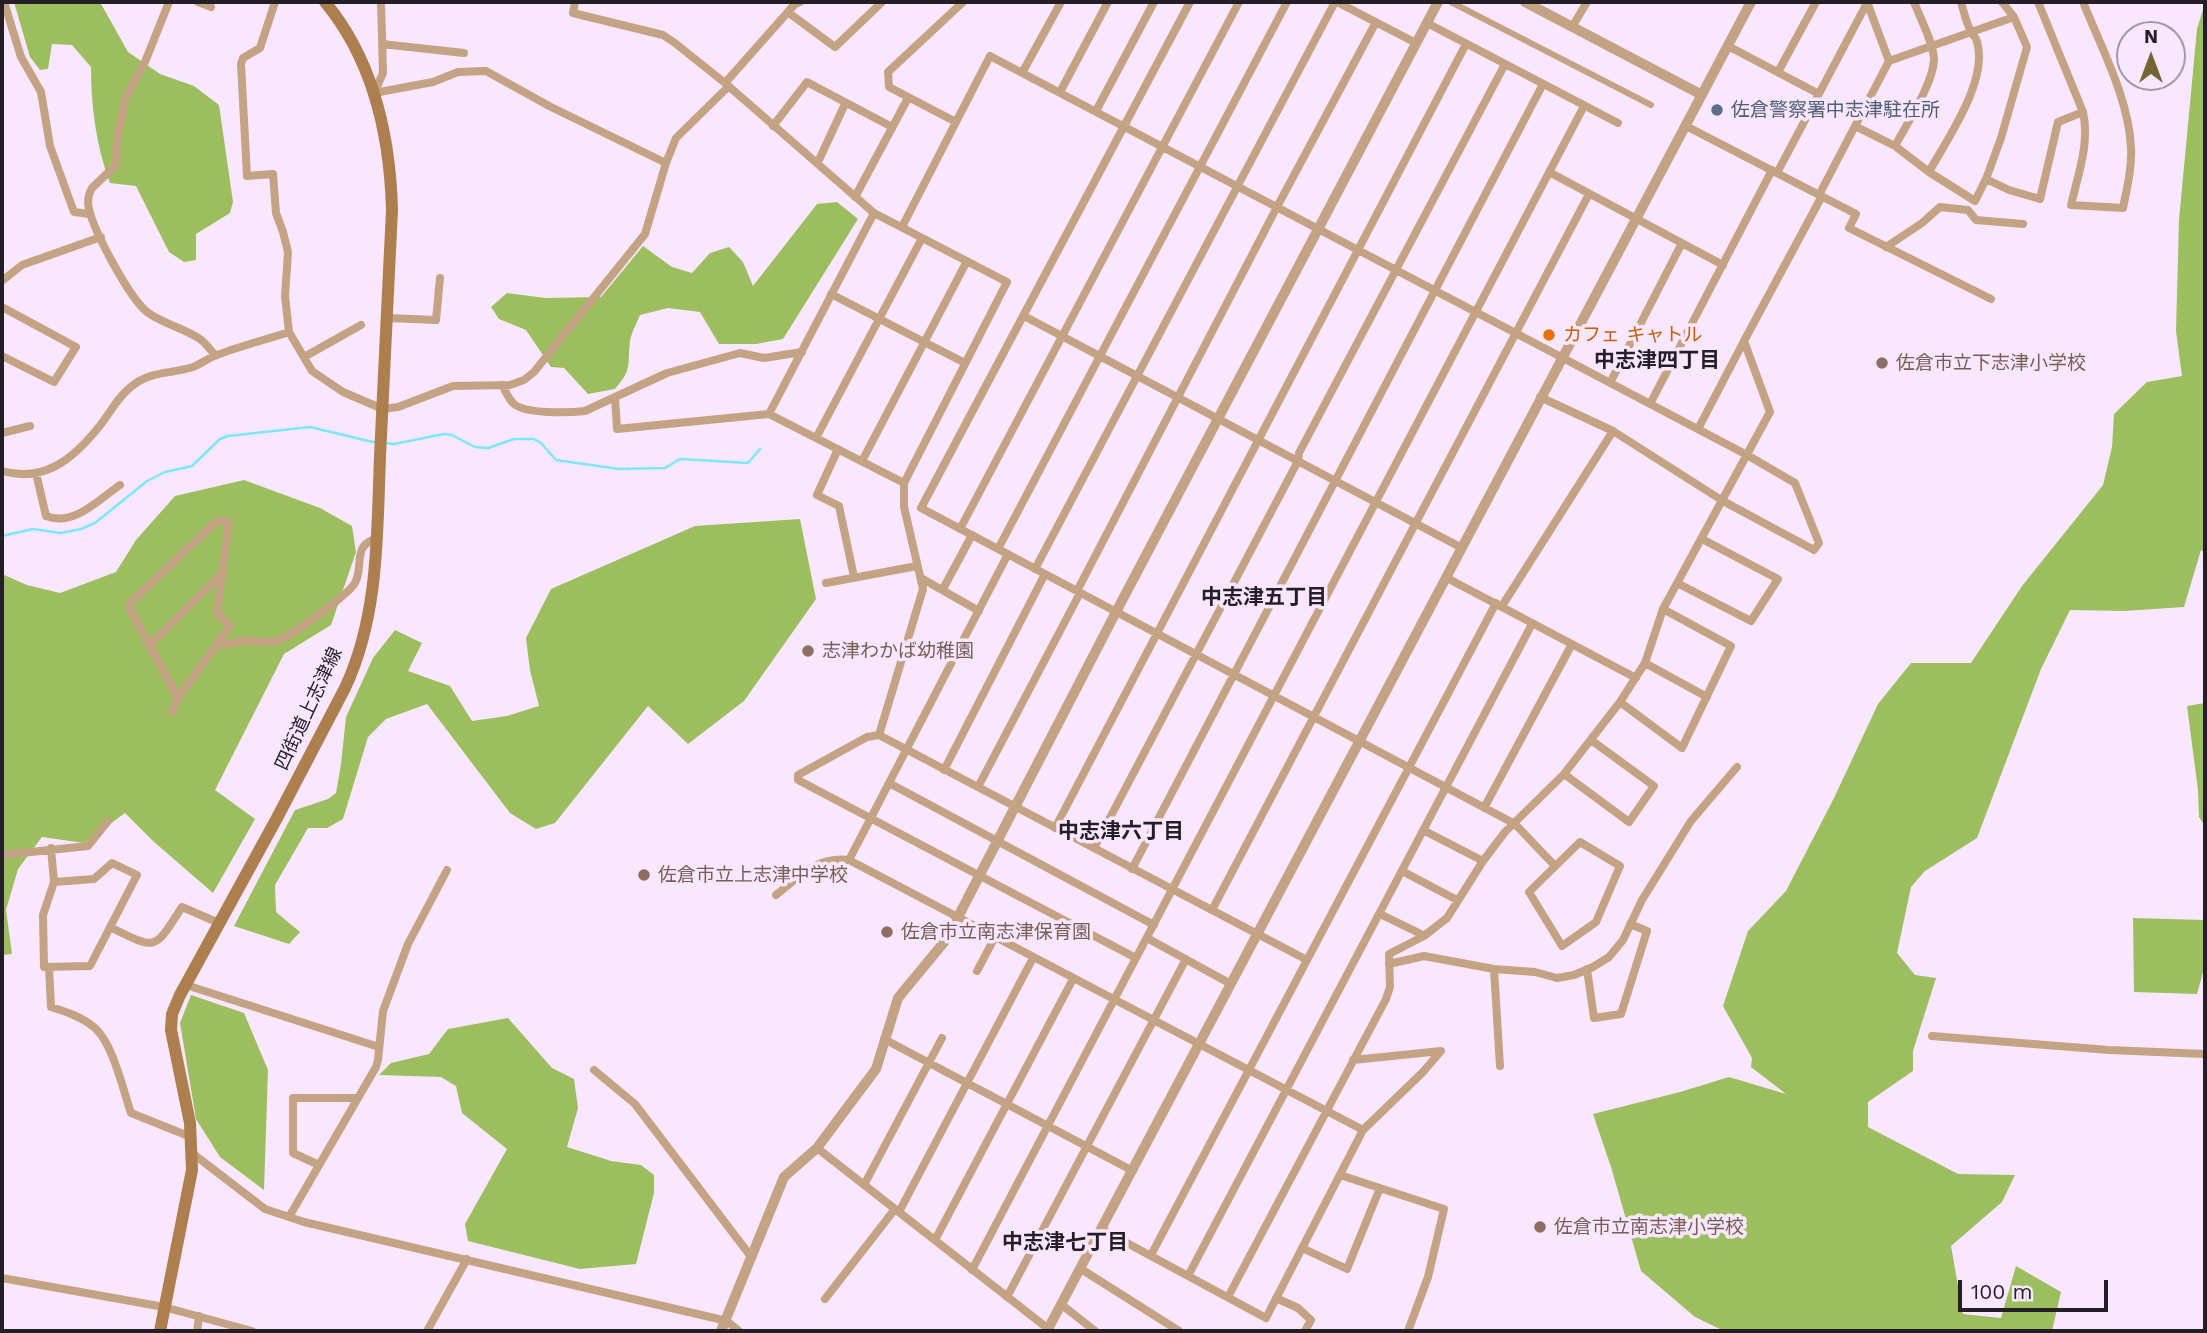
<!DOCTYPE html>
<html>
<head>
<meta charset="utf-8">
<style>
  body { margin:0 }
  #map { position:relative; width:2207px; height:1333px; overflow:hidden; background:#f8e7fe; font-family:"Work Sans",sans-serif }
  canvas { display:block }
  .frame { position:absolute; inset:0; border:4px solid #241e26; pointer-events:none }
  .north { position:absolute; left:2116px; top:21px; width:70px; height:70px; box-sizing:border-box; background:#f8e7fe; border:2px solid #a397a8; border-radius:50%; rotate:0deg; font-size:19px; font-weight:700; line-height:28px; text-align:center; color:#241e26 }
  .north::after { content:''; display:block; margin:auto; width:24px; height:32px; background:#746633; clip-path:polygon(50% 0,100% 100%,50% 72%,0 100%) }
  .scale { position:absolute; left:1958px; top:1280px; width:150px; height:32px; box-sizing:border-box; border:4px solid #241e26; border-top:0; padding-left:9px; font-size:21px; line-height:24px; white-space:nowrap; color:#241e26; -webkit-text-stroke:5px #f8e7fe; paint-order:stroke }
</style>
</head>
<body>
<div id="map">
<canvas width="2207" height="1333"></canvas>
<div class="frame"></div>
<div class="north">N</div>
<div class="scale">100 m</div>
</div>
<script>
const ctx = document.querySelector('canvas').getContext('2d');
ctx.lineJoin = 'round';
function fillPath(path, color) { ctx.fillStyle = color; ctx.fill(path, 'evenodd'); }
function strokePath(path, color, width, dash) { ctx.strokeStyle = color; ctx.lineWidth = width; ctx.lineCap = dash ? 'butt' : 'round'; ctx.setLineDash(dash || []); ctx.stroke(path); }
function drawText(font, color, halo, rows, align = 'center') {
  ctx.font = font + ' "Work Sans","Noto Sans JP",sans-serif'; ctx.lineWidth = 7; ctx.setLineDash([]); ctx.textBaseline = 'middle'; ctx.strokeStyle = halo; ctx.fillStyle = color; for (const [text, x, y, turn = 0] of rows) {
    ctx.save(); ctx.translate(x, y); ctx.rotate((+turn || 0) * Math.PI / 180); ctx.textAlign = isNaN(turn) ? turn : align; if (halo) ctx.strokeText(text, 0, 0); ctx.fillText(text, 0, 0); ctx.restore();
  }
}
const forest = new Path2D(`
  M14,2H100L128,52L160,74L194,86L219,105L233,202L230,213L196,234V260L184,262L169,252L136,186L110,183C96,146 91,106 91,67L72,45L52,44L48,69L40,70L30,57Z
  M2205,3V553L2201,550L2184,607L2124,611L2070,610L2041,669L1977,838L1925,871L1911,887L1897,953L1915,975L1936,978L1913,1051V1071L1868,1102V1127L1958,1174L2015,1175L2002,1202L1951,1246L1963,1314L2001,1318L2016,1266L2061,1292L2052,1331H1724L1695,1317L1641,1271L1611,1167L1593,1114L1680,1092L1729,1077L1786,1094L1751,1067L1752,1058L1723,1006L1748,931L1786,891L1834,798L1878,704L1911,663H1971L2022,586L2103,485L2112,447L2114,414L2147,382L2182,376L2176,331L2179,220L2197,29Z
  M837,202L858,219L783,339L756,344H719L700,312L668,308L640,315C637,323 631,333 630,341C627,366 633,368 615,389L588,394L564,368L551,367L526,330L499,319L491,307L507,293L545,298L601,297L643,246L672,267L692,273L710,253L729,247L743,262L753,286L817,204Z
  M244,480L320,508L352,526L356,552L331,625L284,654L215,790L255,819L213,893L153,841L125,813L84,843L42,837L18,869L6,910L12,954L2,955V574L27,585L60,593L116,572L136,540L175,496Z
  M800,519L816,599L744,701L688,744L648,706L555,823L536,829L510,813L427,704L386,719L368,737L343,819L327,828H308L275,885L276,912L300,932L289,944L234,926L295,810L328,799L336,793L341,764L346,717L373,658L395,630L422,643L408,671L450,686L472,721L507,716L539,706L530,670L526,638L551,589L695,526Z
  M2205,703V826L2199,817L2198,790L2187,706Z
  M2133,918L2205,920V965L2197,994L2134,992Z
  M191,995L244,1013L268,1070L264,1190L220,1157L196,1119L180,1023Z
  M508,1018L552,1068L574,1079L578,1108L567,1147L611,1161L641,1165L654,1175V1193L636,1264L580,1269L468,1241L465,1224L507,1149L462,1113L456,1086L441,1077L379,1075L391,1063L429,1054L448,1029Z`);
const stream = new Path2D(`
  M384,443L394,444L444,434L452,435L475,447L488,448L514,439H534L541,443L556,460L619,469L665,468L680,459L748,463L760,449
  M2,536L33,529L61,533L81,529L95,523L147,481L165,472L192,466L220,439L228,436L310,427L377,443`);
const pedestrian = new Path2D(`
  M1451,2L1651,105`);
const minor = new Path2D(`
  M4,2L21,57L41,92L50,146L74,212L90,214
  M169,2L145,62L126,97L118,133L116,165L92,188C89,193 88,197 88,203C90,226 129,297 147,312C163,324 184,328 200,339C206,343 210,350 215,355
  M198,2L211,7
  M275,2L260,48L243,58L241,64L247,176L273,174L276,213L283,232L288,252L285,296L289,332
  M575,2L573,13L663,35L675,43L725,83L874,213L1007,282L904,483V507L923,589L879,735
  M1190,2L921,508L1515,824L1555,866
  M1337,2L1416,43
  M1867,2L1889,61
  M2038,2L2083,112C2090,143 2078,175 2071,205L2123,208C2127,188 2132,168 2131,148C2129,99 2101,47 2083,2
  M789,13L835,47L882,2
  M1427,23L1618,123
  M1572,27L1587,2
  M382,44L464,53
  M1728,46L1819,94
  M1778,72L1816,2
  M1022,73L1061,2
  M725,83L795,4L800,2
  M1060,92L1108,2
  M374,93L433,82L458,72L486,71L551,107L666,163
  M374,93L383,73L381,2
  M1096,111L1154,2
  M956,122L889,87L888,72L963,2
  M773,126L807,82L892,127
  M1686,126L1856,214L1849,228L1991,299
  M1855,126L1895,146L1929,172L1975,201L1986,179L2001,138L2027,47L2014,17L2002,2
  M1895,146C1906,125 1933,84 1934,60C1934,44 1920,18 1914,2
  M818,162L845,104
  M1549,172L1723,265
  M1929,172C1947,139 1989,80 1977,42C1975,35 1975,39 1972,33C1966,24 1964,12 1961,2
  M1777,173L1867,3
  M1986,179L2009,190L2040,199L2058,122L2083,112
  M1819,195L1889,61L2014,17
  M855,197L908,98
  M874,213L769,414L904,483
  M902,227L990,56L1747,455L1795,483L1819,543L1814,550L1723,501L1613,431L1540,397
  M1886,247L1922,223L1940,207L1968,210L1976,220L2023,224
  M2,281L22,265L101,237
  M831,294L965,363
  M2,307L76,347L54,382L2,356
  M1024,316L1462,548
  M387,318L436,320L440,278
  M304,357L361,325
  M1610,383L1682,243
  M502,385C505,390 509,400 514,404C526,414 569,413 585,411L667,373L740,353L764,358L802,352
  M615,397L617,429L769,414
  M1650,404L1772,170
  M1698,429L1744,341
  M2,433L30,426
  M816,438L922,238
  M838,449L817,495L839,506L854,577
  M862,461L967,261
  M2,471C44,483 73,459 98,428C110,414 117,397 132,386C150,371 172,374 193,367C201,364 208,358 217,355C240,346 265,340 289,332L312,371L343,392L383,409L398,407L453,386L510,385L524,380L534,372L645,234L666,163L676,138L728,87
  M36,473L46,516C74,527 98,500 120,485
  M960,529L1239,2
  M998,549L1287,2
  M1035,569L1335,2
  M921,578L979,611
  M1447,578L1636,678
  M826,583L917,566
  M1677,583L1751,621L1778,579L1702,539
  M943,589L972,535
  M1077,591L1277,207L1376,22
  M1502,606L1613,431
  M219,643C227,646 231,643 240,641C252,639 264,644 277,641C290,637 348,595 355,583C364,567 352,545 376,539
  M149,646L220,575
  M1645,663L1707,697
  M1620,702L1682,748L1731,646L1663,609
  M172,712L178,698L129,607V604L217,521L229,522L217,613L230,626L178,698
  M944,770L1045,574
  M1564,774L1629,822L1654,786L1591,740
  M889,783L1154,925
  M978,787L1080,593
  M1484,808L1572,644
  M1055,828C1194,567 1328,304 1466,44
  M1423,830L1483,861
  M1580,842L1620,866L1596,922L1562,946L1529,892Z
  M51,848L54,882L43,915L44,967L90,966L137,875L112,863L94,879L54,882
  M1094,848L1298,461L1299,453L1505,64
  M2,855L88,846L108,821
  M849,860L1008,554
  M1132,869L1543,84
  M1402,871L1457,900
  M776,895C800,876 817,856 849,860L1363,1130
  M1212,910L1589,194
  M1380,914L1423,935
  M110,927C158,951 154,950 182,907L219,923
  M1147,938L1231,984
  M1136,958L798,780V775L867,737L879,735L1307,960
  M1389,964L1424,956L1494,969L1535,972L1557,978L1574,975L1593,967L1609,957L1623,940L1642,900L1691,821L1737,767
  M49,967L51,1007C67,1012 82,1017 95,1028C113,1044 123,1090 131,1113L191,1137
  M1494,969L1500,1066
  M1587,969L1594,1018L1621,1014L1647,931L1630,924
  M977,971L995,937
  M186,985L379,1047
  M1932,1036L2109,1050L2205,1054
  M884,1039L1133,1171
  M594,1070L635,1104L752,1258
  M817,1148L1051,1331
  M192,1153L265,1209L304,1222L727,1321L739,1331
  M319,1165L293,1153V1098H357
  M1340,1175L1444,1209L1428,1277L1408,1331
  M864,1185L942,1038
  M899,1212L1033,958
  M289,1217L376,1067L378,1060L383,1011L408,944L447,870
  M1101,1229L1266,1318L1363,1130L1423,1072L1441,1051L1353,1060
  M935,1240L1073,979
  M1302,1248L1347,1269L1380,1188
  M1151,1255L1496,603
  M1081,1269L1179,1331
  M972,1270L1584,106
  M1188,1276L1532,624
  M2,1278L164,1307L252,1331
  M1007,1297L1186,959
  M1228,1297L1386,999L1390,987L1389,954L1424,936L1447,918L1483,861L1505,832L1564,774L1620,702L1645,663L1663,609L1770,412L1744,341L1822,196
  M1276,1298L1298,1308L1311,1320L1305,1331
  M825,1299L895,1209
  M1062,1305L1095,1331
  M197,1331L199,1316
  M427,1331L467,1259`);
const tertiary = new Path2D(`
  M1525,2L1702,95
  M1048,1329L1751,2
  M721,1331L784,1177L817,1148L876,1069L898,998L945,941L958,917L1116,612L1438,2`);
const secondary = new Path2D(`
  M160,1331L192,1170L190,1123L171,1030L172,1014L180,995L277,818L345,688C379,616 377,534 380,456C384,374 388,292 392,210C390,136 374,61 325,2`);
const markers = [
  [1717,110,7,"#5c6f8a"],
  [1549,335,7,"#e8710a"],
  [1882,363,7,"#8d6e63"],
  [808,651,7,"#8d6e63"],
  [644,875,7,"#8d6e63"],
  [887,932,7,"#8d6e63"],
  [1540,1227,7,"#8d6e63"]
];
const serviceNames = [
  ["佐倉警察署中志津駐在所",1731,110]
];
const foodNames = [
  ["カフェ キャトル",1563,335]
];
const educationNames = [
  ["佐倉市立下志津小学校",1896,363],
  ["志津わかば幼稚園",822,651],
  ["佐倉市立上志津中学校",658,875],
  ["佐倉市立南志津保育園",901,932],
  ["佐倉市立南志津小学校",1554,1227]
];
const streetNames = [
  ["四街道上志津線",309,709,-65]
];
const neighbourhoodNames = [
  ["中志津四丁目",1657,361],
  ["中志津五丁目",1264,598],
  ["中志津六丁目",1121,832],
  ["中志津七丁目",1065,1243]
];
fillPath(forest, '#9dbe5f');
strokePath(stream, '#7ce7fb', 2.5);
strokePath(pedestrian, '#c3a384', 6);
strokePath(minor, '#c3a384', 8);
strokePath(tertiary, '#c3a384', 10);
strokePath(secondary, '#ad7e4e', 12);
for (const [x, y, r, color] of markers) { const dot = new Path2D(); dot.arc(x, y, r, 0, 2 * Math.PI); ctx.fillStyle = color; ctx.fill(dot); strokePath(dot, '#f8e7fe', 2.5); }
drawText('19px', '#4e5e75', '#f8e7fe', serviceNames, 'left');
drawText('19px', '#c56008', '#f8e7fe', foodNames, 'left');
drawText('19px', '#785e54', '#f8e7fe', educationNames, 'left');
drawText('19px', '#241e26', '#f8e7fe', streetNames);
drawText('bold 21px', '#241e26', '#f8e7fe', neighbourhoodNames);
</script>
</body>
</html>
